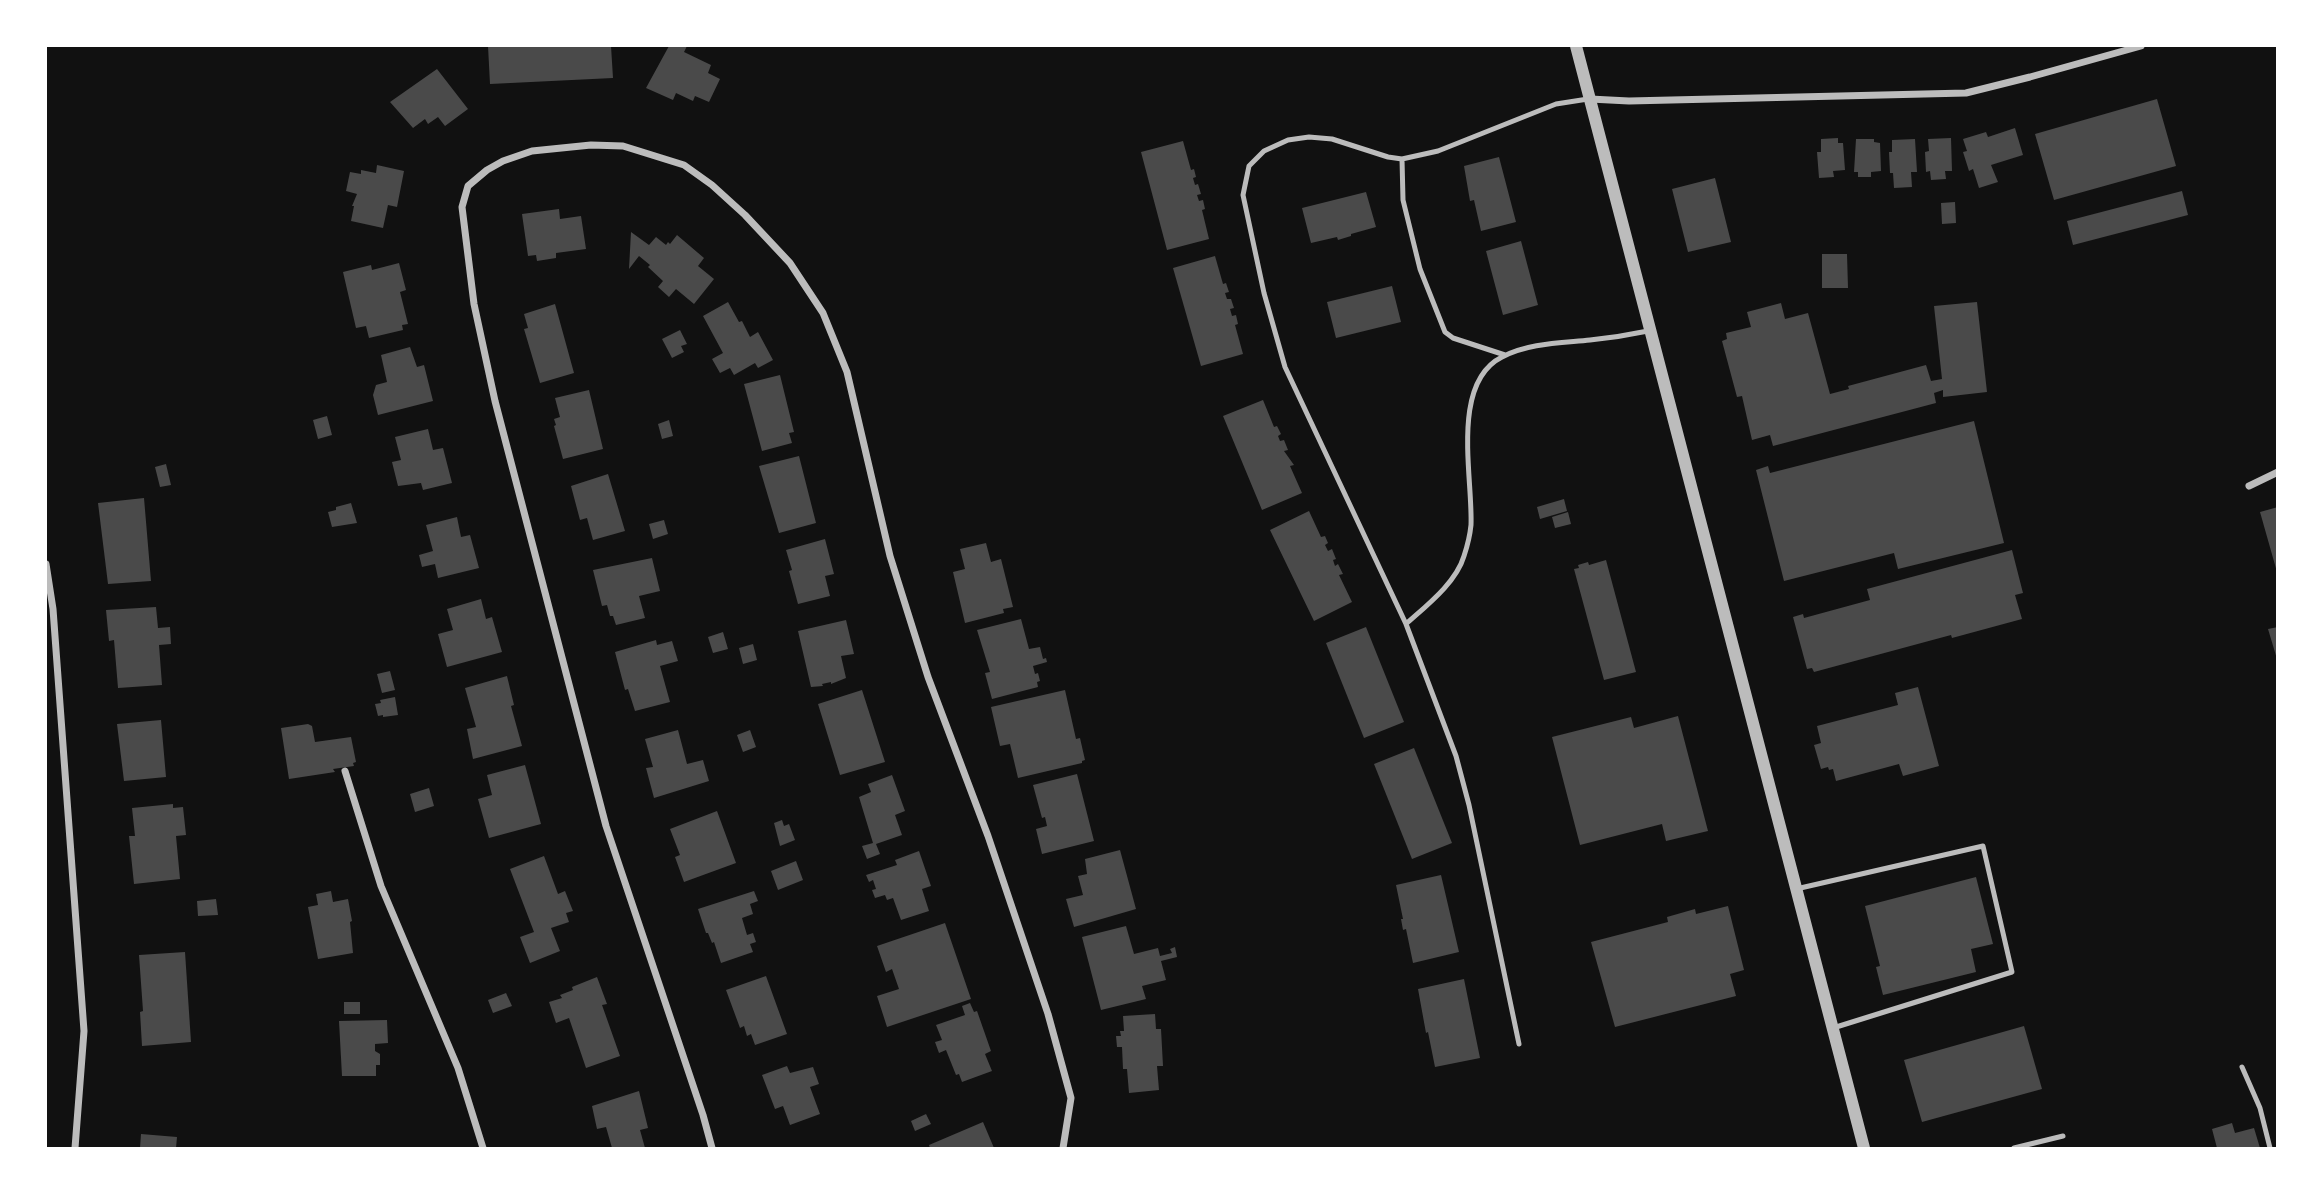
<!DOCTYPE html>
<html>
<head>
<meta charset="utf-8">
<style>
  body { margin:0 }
  #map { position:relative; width:2323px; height:1194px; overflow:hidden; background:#111; font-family:Raleway,sans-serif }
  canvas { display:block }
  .frame { position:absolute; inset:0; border:47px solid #fff; pointer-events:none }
</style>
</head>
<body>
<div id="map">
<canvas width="2323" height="1194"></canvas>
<div class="frame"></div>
</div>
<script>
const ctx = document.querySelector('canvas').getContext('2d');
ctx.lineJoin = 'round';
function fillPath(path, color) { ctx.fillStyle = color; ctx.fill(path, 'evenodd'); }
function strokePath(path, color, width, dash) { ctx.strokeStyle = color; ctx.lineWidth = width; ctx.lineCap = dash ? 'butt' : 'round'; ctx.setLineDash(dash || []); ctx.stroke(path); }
const building = new Path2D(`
  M488,46H611L613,78L490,84Z
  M669,46H687L684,52L711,65L708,73L720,79L709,102L695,96L693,101L676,93L673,100L646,88Z
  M437,69L468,109L445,126L438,117L428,124L425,119L413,128L390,102Z
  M2157,99L2176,166L2054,200L2035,134Z
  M2015,128L2023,155L1991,165L1998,182L1979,188L1973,169L1969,171L1963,152L1967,151L1963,139L1986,132L1988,137Z
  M1838,138V143H1843L1845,170L1833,171L1834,177L1819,178L1817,152H1821V139Z
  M1951,138L1952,171H1945L1946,179L1931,180L1930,171L1926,172L1925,152L1929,151L1928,139Z
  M1856,139H1874V142L1880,143L1881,171L1871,172V177H1858V172H1854Z
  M1915,139L1917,172H1911L1912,187L1894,188L1893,173H1890L1889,152H1892V140Z
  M1183,141L1191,170L1194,169L1196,177L1193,178L1195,185L1198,184L1201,194L1197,195L1199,201L1203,200L1205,209L1202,210L1209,239L1167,250L1141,152Z
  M1499,157L1516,222L1481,231L1474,200L1470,201L1464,166Z
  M377,165L404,171L397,207L388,205L383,228L351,221L354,206H352L357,194L346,191L350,172L361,174V170L376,173Z
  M1715,178L1731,242L1688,252L1672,189Z
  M2182,191L2188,215L2073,245L2067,221Z
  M1366,192L1376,227L1351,234V236L1338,240L1337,237L1311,243L1302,208Z
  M1955,202L1956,223L1942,224L1941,203Z
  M559,209L560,219L581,216L586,249L556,253V258L537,261L536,255L528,256L522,214Z
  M631,232L649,245L656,237L666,245L668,242L670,244L677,235L704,258L698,266L714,279L694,304L676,289L669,297L658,287L663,281L648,267L650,265L639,256L629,269Z
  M1521,241L1538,305L1503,315L1486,251Z
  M1822,254H1847L1848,288H1822Z
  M1215,256L1223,284L1226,283L1229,292L1225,293L1227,299H1231L1234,308L1230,309L1232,316L1236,315L1238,324L1235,325L1243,354L1201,366L1173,268Z
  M399,263L406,290L400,292L408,324L402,325L403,330L369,338L366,326L356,328L343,272L371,265L372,270Z
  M1392,286L1401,322L1336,338L1327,302Z
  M728,302L739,322L742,321L750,337L758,332L773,360L758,368L755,363L734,375L730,368L720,373L712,359L723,353L703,316Z
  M1977,302L1987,392L1943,397V390L1934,393L1936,403L1773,446L1770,435L1752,440L1742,396L1737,397L1722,341L1727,339L1726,333L1751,327L1747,312L1781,303L1785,319L1808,313L1830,394L1849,389L1848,386L1926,365L1931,381L1942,379L1934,306Z
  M555,304L574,373L540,383L524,329L528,328L524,314Z
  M680,330L687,344L681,346L684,352L672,358L662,339Z
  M410,347L417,367L424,365L433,401L378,415L373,395L376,385L387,382L381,355Z
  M780,375L794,432L789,433L792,443L762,451L744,384Z
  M589,390L603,449L563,459L554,426L556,425L554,419L560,417L555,398Z
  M1263,400L1274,427L1277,426L1281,434L1278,436L1280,441L1284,440L1288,450L1284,451L1294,465L1290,466L1302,493L1262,510L1223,416Z
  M327,416L332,435L318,439L313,420Z
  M669,420L673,436L662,439L658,424Z
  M1974,421L2004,543L1898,569L1894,553L1784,581L1756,470L1768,466L1770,473Z
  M428,429L433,450L443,448L452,483L423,490L421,483L398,486L392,462L401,460L395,437Z
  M799,456L816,523L779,533L759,466Z
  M166,464L171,485L160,487L155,467Z
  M608,474L625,531L593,540L587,518L580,520L571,486Z
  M144,498L151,581L108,584L98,503Z
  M1564,499L1567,511L1540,519L1537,507Z
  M351,503L357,523L332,527L328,512L336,510V507Z
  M2278,507V572H2277L2260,512Z
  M1309,511L1321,537L1325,536L1328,543L1325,545L1328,551L1332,549L1336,559L1333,560L1335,566L1338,564L1343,574L1339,575L1352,602L1314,621L1270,530Z
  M1568,512L1571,524L1555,528L1552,517Z
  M457,517L461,537L470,535L479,568L438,578L435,564L422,567L419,555L433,551L426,525Z
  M664,520L668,534L653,539L649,524Z
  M825,539L834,574L825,576L830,596L798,604L789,571L792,570L786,550Z
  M986,543L991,562L1001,559L1013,607L1003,609L1004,613L965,623L953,572L965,569L960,549Z
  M2012,550L2023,593L2015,595L2022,619L1952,638L1951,635L1814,672L1812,668L1807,669L1793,617L1803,614L1804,618L1870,600L1867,589Z
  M652,558L660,591L639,596L645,618L616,625L613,616H610L607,605L602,606L593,570Z
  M1606,560L1636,672L1604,680L1574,569L1579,568L1578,565L1588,562L1589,565Z
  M481,599L486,619L492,617L502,652L447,667L438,634L453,630L447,609Z
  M156,607L158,628L170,627L171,644L159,645L162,685L118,688L114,640L109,641L106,610Z
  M1021,619L1029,649L1040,647L1043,659L1046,658L1047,662L1033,666L1035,674L1038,673L1040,681L1037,682L1038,687L992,699L985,673L990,672L977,630Z
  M846,620L854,654L841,656L846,678L831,684V682L822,684L823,686L811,687L798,631Z
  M1366,627L1404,722L1364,738L1326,643Z
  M2278,627V659H2277L2268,629Z
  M723,632L728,649L713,653L708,637Z
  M656,640L657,645L672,641L678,661L660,666L670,702L635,711L628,689L625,690L615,652Z
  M753,644L757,660L743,664L739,648Z
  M390,671L395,690L382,693L377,674Z
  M507,676L514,705L511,706L522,746L473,759L467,729L476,727L465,688Z
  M1918,687L1939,766L1903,776L1899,764L1836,781L1833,769L1829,770L1828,767L1821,769L1814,745L1821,743L1817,726L1898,705L1895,693Z
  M862,690L885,762L840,775L818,704Z
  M1065,690L1076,739L1080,738L1085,760L1082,761V763L1018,778L1010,744L1000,746L991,707Z
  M395,697L398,715L383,717V715L378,716L375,704L381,703L380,700Z
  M1678,716L1708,831L1666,841L1662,824L1580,845L1552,737L1631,717L1634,728Z
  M161,720L166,777L124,781L117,724Z
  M308,724L312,726L315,742L351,737L356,762L353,763L354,766L333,769L335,772L289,779L281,728Z
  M678,730L687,764L703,760L709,781L654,798L646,768L653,767L645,739Z
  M750,730L756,747L743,752L737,735Z
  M1414,748L1452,843L1412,859L1374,764Z
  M525,765L541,824L489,838L478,799L492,795L487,775Z
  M1077,774L1094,841L1042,854L1036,829L1047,826L1045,817L1042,818L1033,785Z
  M892,775L905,811L895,815L902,835L876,844L880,854L867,859L862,846L873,843L859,797L871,792L868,784Z
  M429,788L434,806L415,812L410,794Z
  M173,804V808L183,807L186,835L176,836L180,879L134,884L129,836H135L132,808Z
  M717,811L736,863L684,882L675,857L680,855L670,829Z
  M782,820L784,826L789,824L795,840L780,846L774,823Z
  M1120,850L1136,909L1074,927L1066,899L1083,895L1078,876L1087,874L1085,859Z
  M919,851L931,886L922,889L929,911L901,920L893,898L887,900L885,895L875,898L872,890L876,889L873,880L869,882L866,875L897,865L895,860Z
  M544,856L558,894L565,891L573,911L566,913L569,922L551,928L560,951L530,963L520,937L534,932L510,869Z
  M796,861L803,880L778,890L771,871Z
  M1441,875L1459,952L1413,963L1406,929L1403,930L1401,919H1403L1396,885Z
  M1976,877L1993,944L1971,949L1976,972L1883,995L1876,967L1880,966L1865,906Z
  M331,891L333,902L348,899L352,921L350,922L353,953L318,959L308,907L318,905L316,894Z
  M754,891L758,901L750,904L753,914L742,918L747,935L753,933L756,942L750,944L753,952L721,963L714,942L712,943L708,933H706L698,909Z
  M216,899L218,915L198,916L197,901Z
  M1728,906L1744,970L1730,974L1736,996L1615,1027L1591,942L1668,922L1667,917L1695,909L1696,914Z
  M945,923L971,999L887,1027L877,996L899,989L892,969L886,972L877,946Z
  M1126,926L1134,954L1158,948L1160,956L1172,953L1170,949L1175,947L1177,957L1161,961L1166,980L1142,986L1146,999L1101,1010L1082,937Z
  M185,952L191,1042L142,1046L140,1012L143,1011L139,955Z
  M766,976L787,1034L755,1045L751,1034L747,1036L744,1026L740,1028L726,990Z
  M597,977L607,1004L602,1005L620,1056L586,1068L569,1018L556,1023L549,1002L562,998L560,995L573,990L572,987Z
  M1464,979L1480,1058L1435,1067L1428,1032L1426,1033L1418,989Z
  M506,993L512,1006L493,1013L488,1000Z
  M344,1002H360V1014H344Z
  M970,1003L974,1012L977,1011L991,1051L985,1054L992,1071L962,1082L959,1074L956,1075L946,1050L939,1053L935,1042L942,1040L936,1025L965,1015L962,1006Z
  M1155,1014L1156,1029H1161L1163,1066H1157L1159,1090L1129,1093L1127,1069H1123L1122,1047H1117L1116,1036H1121L1120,1031H1124L1123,1016Z
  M387,1020L388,1043L375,1044V1051L380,1054V1065H376V1076H342L339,1021Z
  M2024,1026L2042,1089L1922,1122L1904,1060Z
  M787,1066L790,1073L813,1067L819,1084L810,1087L820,1114L790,1125L783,1106L775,1109L762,1075Z
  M639,1091L648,1128L640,1130L645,1148H612L606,1127L597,1129L592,1106Z
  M926,1114L931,1124L915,1131L911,1121Z
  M983,1122L994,1148H930L929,1145Z
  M2232,1123L2235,1133L2254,1128L2260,1148H2217L2212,1129Z
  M141,1134L177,1137L176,1148H140Z`);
const service = new Path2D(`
  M1402,159L1403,200L1420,269L1445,332L1453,338L1505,355
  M1406,624C1426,606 1456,583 1464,556C1467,547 1470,535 1471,525C1473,478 1450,383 1502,357C1528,343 1561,343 1590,340C1610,338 1629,335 1648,331
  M1796,889L1983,846L2012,972L1833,1028
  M1519,1044L1469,805L1456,756L1406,624L1285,367L1264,293L1243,195L1249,166L1264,151L1288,140L1309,137L1332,139L1388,157L1402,159L1438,151L1556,104L1588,99
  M2242,1067L2260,1108L2270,1148
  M2014,1148L2063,1136`);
const minor = new Path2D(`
  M1590,99L1629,101L1966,93L2030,77L2141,46
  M2249,486L2278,472
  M46,564L53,609L84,1031L75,1148
  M345,771L381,886L458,1068L483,1148
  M712,1148L703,1115L606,826L495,401L474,304L462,207L468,186L487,170L503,161L532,151L591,145L623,146L684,165L712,185L745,215L790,263L823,313L847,372L890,556L928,677L988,836L1048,1014L1071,1098L1063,1148`);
const tertiary = new Path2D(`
  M1576,46L1864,1148`);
fillPath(building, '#4a4a4a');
strokePath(service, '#bcbcbc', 5);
strokePath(minor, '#bcbcbc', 7);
strokePath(tertiary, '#bcbcbc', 12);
</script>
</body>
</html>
